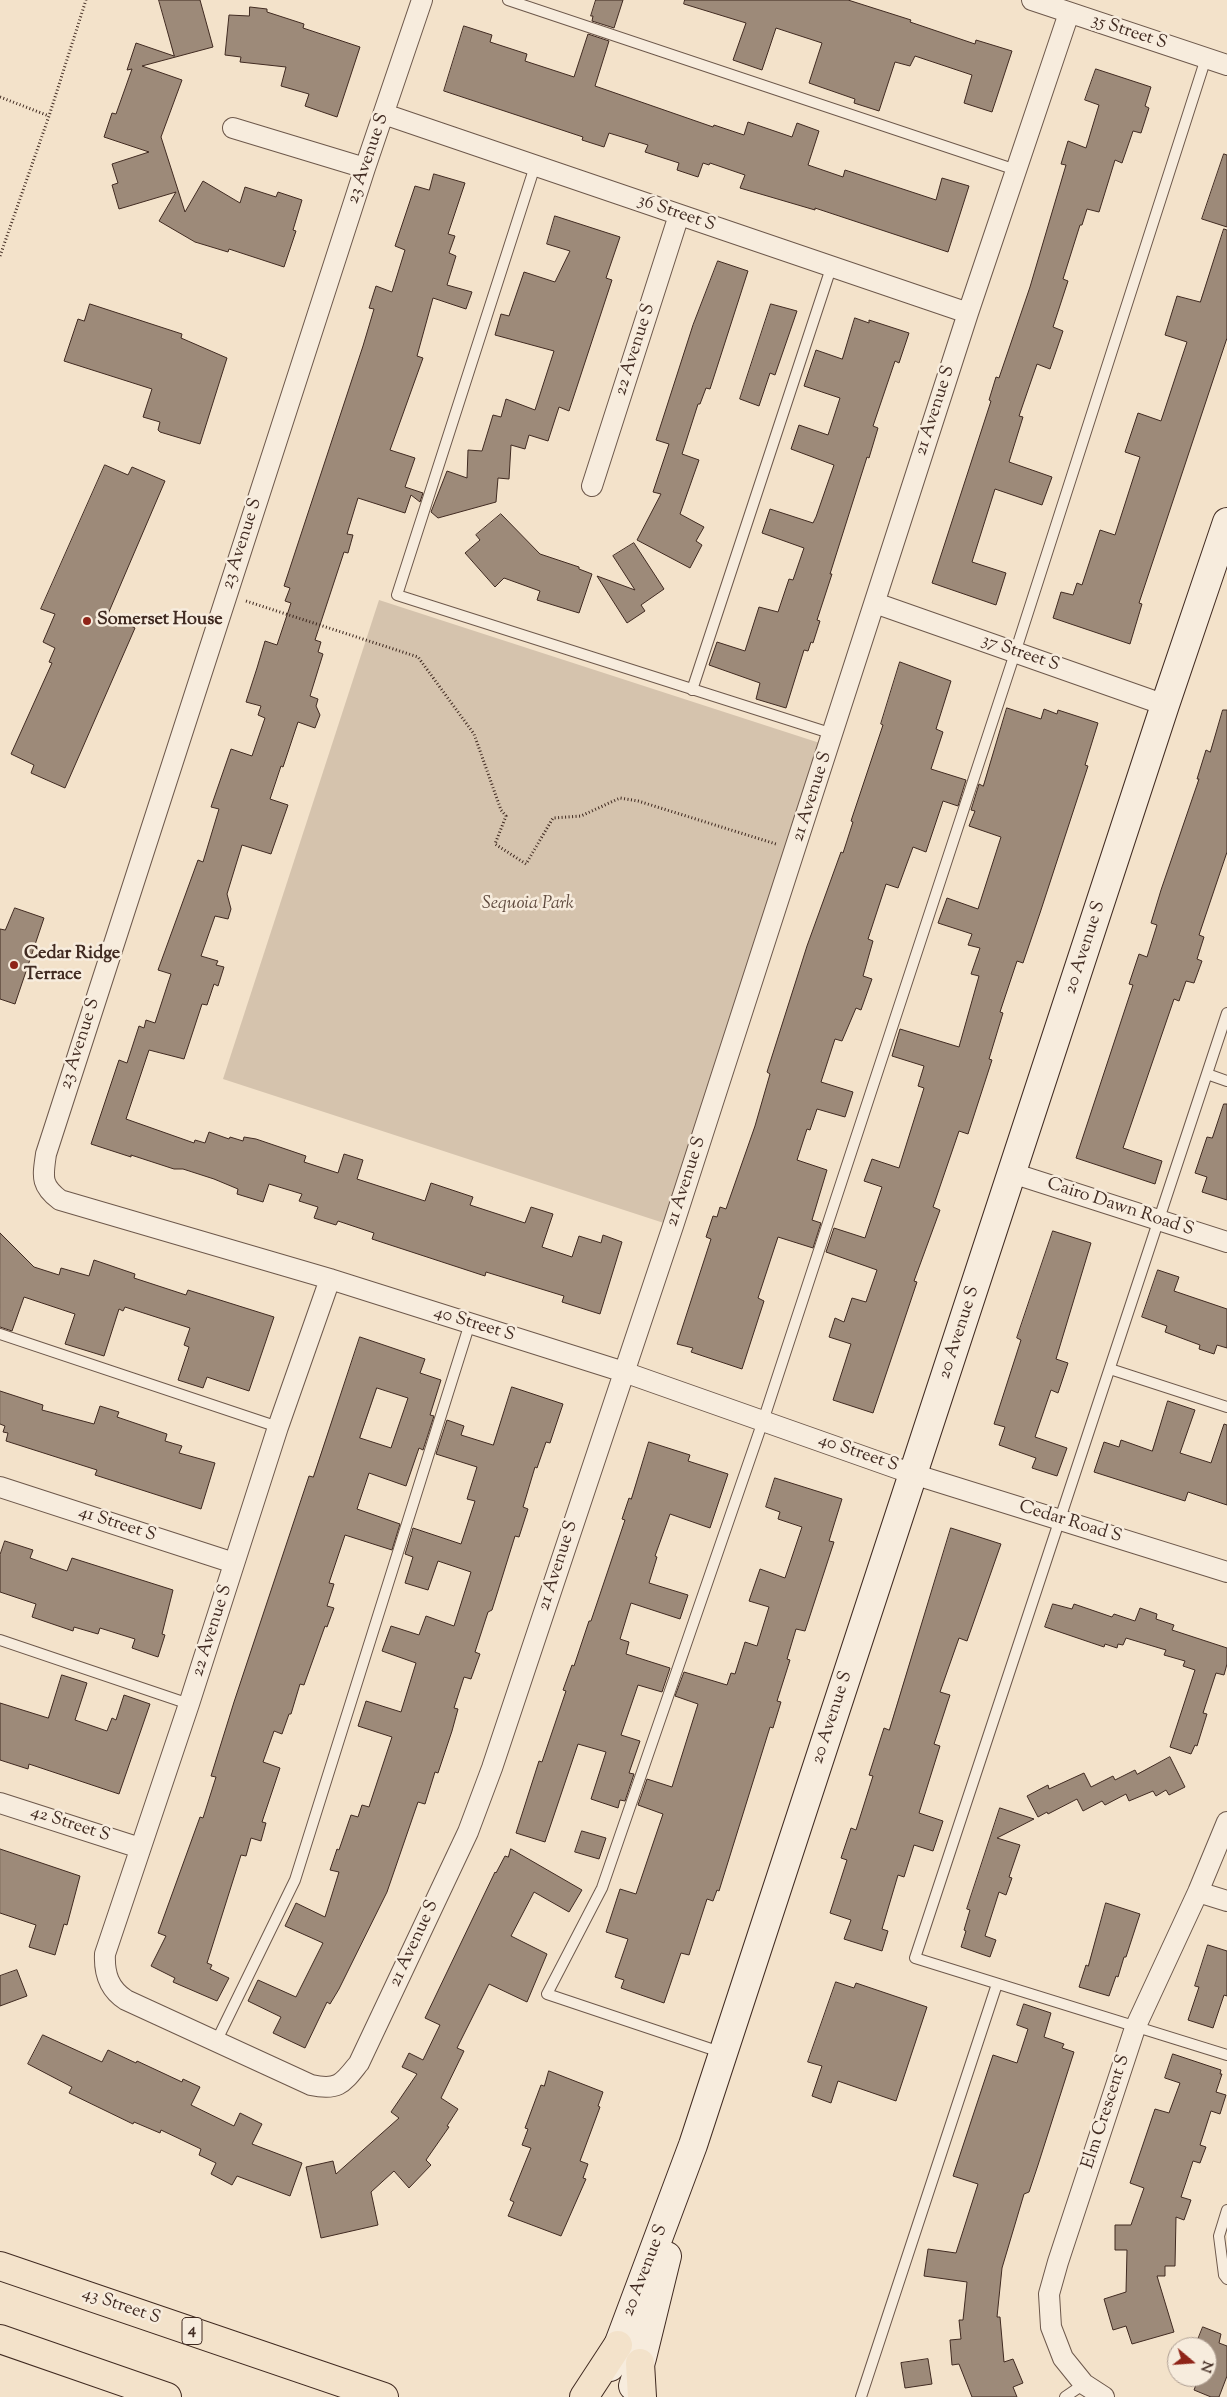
<!DOCTYPE html>
<html>
<head>
<meta charset="utf-8">
<style>
  body { margin:0 }
  #map { position:relative; width:1227px; height:2397px; overflow:hidden; background:#f3e2ca; font-family:"Sorts Mill Goudy",serif }
  canvas { display:block }
  .north { position:absolute; left:1167px; top:2337px; width:50px; height:50px; box-sizing:border-box; background:#f7ecdd; border:1px solid #ae9e92; border-radius:50%; rotate:108deg; font-size:14px; font-weight:700; line-height:20px; text-align:center; color:#402a21 }
  .north::after { content:''; display:block; margin:auto; width:18px; height:22px; background:#8f2418; clip-path:polygon(50% 0,100% 100%,50% 72%,0 100%) }
</style>
</head>
<body>
<div id="map">
<canvas width="1227" height="2397"></canvas>
<div class="north">N</div>
</div>
<script>
const ctx = document.querySelector('canvas').getContext('2d');
ctx.lineJoin = 'round';
function fillPath(path, color) { ctx.fillStyle = color; ctx.fill(path, 'evenodd'); }
function strokePath(path, color, width, dash) { ctx.strokeStyle = color; ctx.lineWidth = width; ctx.lineCap = dash ? 'butt' : 'round'; ctx.setLineDash(dash || []); ctx.stroke(path); }
function drawText(font, color, halo, rows, align = 'center') {
  ctx.font = font + ' "Sorts Mill Goudy",serif'; ctx.lineWidth = 5; ctx.setLineDash([]); ctx.textBaseline = 'middle'; ctx.strokeStyle = halo; ctx.fillStyle = color; for (const [text, x, y, turn = 0] of rows) {
    ctx.save(); ctx.translate(x, y); ctx.rotate((+turn || 0) * Math.PI / 180); ctx.textAlign = isNaN(turn) ? turn : align; if (halo) ctx.strokeText(text, 0, 0); ctx.fillText(text, 0, 0); ctx.restore();
  }
}
const green = new Path2D(`
  M379,600L829,746L673,1226L223,1079Z`);
const building = new Path2D(`
  M159,0H200L213,47L142,66L182,80L161,137L185,212L203,181L240,203L245,187L276,197L278,192L302,200L293,230L296,231L284,267L229,249L228,252L195,242L159,221L176,192L119,209L112,185L118,183L112,164L149,152L104,137L112,113L116,114L132,69L127,70L136,43L174,56Z
  M596,0H623L614,28L592,21L593,16H591Z
  M685,0H848L911,20L910,22L975,44L976,40L1012,51L992,112L964,103L972,75L915,56L910,66L895,62L879,111L854,103L855,99L809,83L822,43L776,28L762,70L733,60L746,23L684,4Z
  M250,7L267,9V12L304,24L303,28L360,47L337,117L305,106L309,94L281,86L286,67L240,62L241,57L225,55L229,15L249,16Z
  M464,26L492,35L490,42L527,54L525,61L574,77L588,34L609,41L595,86L713,127L714,125L744,135L748,122L792,137L797,123L819,131L808,165L843,177L845,170L936,200L942,178L969,186L948,252L815,208V210L740,188L745,175L710,163L709,165L703,163L698,177L677,170L679,163L645,152L648,145L609,133L604,147L582,140L583,137L444,91Z
  M1096,69L1151,87L1145,106L1149,108L1141,133L1133,131L1122,163L1115,160L1099,212L1087,209L1082,225H1080L1063,279L1068,281L1053,327L1063,331L1050,369L1037,364L1019,416L1023,417L1009,462L1052,477L1042,505L995,489L972,562L1006,573L996,605L932,583L991,401L989,400L996,377L999,378L1030,287L1066,165L1061,164L1068,141L1086,148L1099,105L1085,100Z
  M1224,154L1227,155V227L1202,219Z
  M434,174L465,183L448,234L455,236L449,253L456,256L447,285L472,292L466,309L433,298L417,356L423,358L390,450L415,458L405,487L423,493L420,502L411,495L405,513L358,498L347,534L353,535L348,553L344,552L315,640L321,642L318,652L323,654L310,696L318,699L316,706L320,715L315,728L298,722L283,767L281,766L270,799L288,805L271,854L242,845L227,894L231,909L228,919L215,916L201,956L218,961L216,965L224,967L218,986L214,984L207,1005L202,1004L184,1059L149,1050L126,1119L194,1143L195,1140L205,1143L209,1132L229,1139L230,1137L243,1141L244,1137L256,1139L306,1156L304,1162L338,1173L344,1154L363,1160L357,1179L425,1201L431,1183L473,1197L470,1205L525,1223L531,1207L553,1214L542,1247L572,1257L579,1236L601,1243L603,1235L622,1242L600,1314L562,1302L564,1296L486,1272L485,1276L372,1239L374,1233L338,1221L336,1225L314,1218L318,1207L299,1201L302,1194L269,1184L263,1202L237,1194L238,1189L214,1179L183,1169H174L131,1155V1157L91,1144L119,1060L127,1063L139,1026L144,1028L146,1020L155,1023L171,974L158,970L198,860L203,862L219,809L211,807L231,749L252,756L265,718L258,715L261,706L246,702L257,668L265,641L277,645L291,603L285,601L290,588L284,586L363,346L374,309L369,308L376,286L392,292L405,250L395,246L415,186L429,190Z
  M555,216L620,237L606,278L612,280L569,411L559,407L548,441L529,435L525,449L511,445L509,479L498,478L496,502L438,518L431,512L447,471L467,478L468,450L482,451L493,415L501,417L506,399L535,410L554,351L495,335L501,314L509,316L524,272L555,282L570,251L547,244Z
  M1224,229L1227,230V338L1139,603L1142,604L1130,644L1053,618L1061,592L1073,595L1077,583L1082,585L1100,530L1115,535L1140,457L1125,452L1138,413L1161,421L1187,342L1165,335L1177,296L1200,302Z
  M718,261L748,271L710,389L706,388L700,404H698L682,454L699,460L680,514L704,527L696,541L702,545L690,568L637,540L661,494L653,492L669,444L656,440L693,325Z
  M90,304L182,334L181,338L227,358L200,444L160,432L158,430L160,422L143,417L152,389L64,361L78,319L84,321Z
  M771,304L797,311L775,375L770,373L759,406L740,399Z
  M855,318L869,323V320L909,333L899,363L895,361L873,426L878,428L869,458L867,457L830,574H832L817,620L820,621L813,643L811,642L808,651L804,650L786,708L756,699L760,683L709,665L717,642L745,651L759,607L778,612L789,579L793,580L804,548L762,533L770,509L813,523L816,517L834,465L791,449L799,425L828,435L840,398L804,386L816,350L842,359Z
  M105,465L128,475L132,467L165,481L108,614L135,628L65,788L31,773L34,765L11,754L52,663L49,662L55,648L43,642L55,614L41,609Z
  M501,514L540,554L579,567V569L592,574L579,613L537,600L540,591L504,578L495,587L465,553L480,540L476,535Z
  M634,543L664,589L641,605L645,611L627,623L597,576L635,590L613,556Z
  M900,662L951,681L936,729L943,732L931,769L966,780L958,806L943,801L926,852L913,847L898,888L886,884L868,939L873,941L863,976L872,979L861,1010L856,1008L842,1041L835,1039L821,1082L853,1092L845,1117L817,1109L810,1130L807,1129L797,1160L827,1170L812,1220L821,1223L813,1248L778,1237L758,1298L764,1301L742,1369L691,1352L693,1348L677,1344L711,1239L706,1237L713,1216L717,1217L720,1207L726,1209L755,1126L770,1074L767,1072L807,946L841,852L843,853L853,822L851,821L883,725L881,724Z
  M1007,708L1041,719L1044,709L1057,714L1058,710L1098,723L1085,765L1088,766L1040,913L1023,963L1017,961L1000,1012L1003,1013L989,1059L992,1060L968,1134L959,1131L933,1207L940,1210L914,1281L917,1282L873,1413L833,1400L851,1344L829,1337L835,1318L844,1322L852,1298L866,1302L877,1270L826,1252L834,1228L865,1238L882,1187L864,1181L872,1159L899,1168L924,1088L918,1086L924,1066L892,1056L900,1029L959,1047L979,976L971,974L980,948L968,945L972,934L938,923L947,898L978,909L1001,837L969,826L975,811L971,810L979,784L983,786Z
  M1223,710H1227V852L1199,935L1204,937L1197,959L1202,961L1194,983L1186,981L1179,1001L1174,999L1123,1148L1162,1161L1155,1184L1076,1158L1133,985L1129,984L1139,954L1147,957L1157,925L1151,923L1161,890L1199,779H1197L1206,750L1210,752Z
  M15,908L44,918L15,1004L0,999V929L5,930Z
  M1224,1104H1227V1200L1202,1192L1207,1177L1195,1173L1207,1137L1212,1138Z
  M1053,1231L1091,1243L1056,1359L1068,1363L1058,1393L1051,1390L1035,1437L1067,1448L1057,1476L1032,1468L1036,1458L999,1445L1005,1427L994,1424L1021,1340L1017,1338Z
  M0,1233L34,1267L59,1275L61,1268L89,1276L94,1260L135,1274L134,1278L186,1295L188,1290L274,1317L249,1391L207,1377L203,1388L178,1380L189,1347L184,1345L190,1328L125,1307L123,1311L119,1309L104,1356L65,1344L75,1314L24,1297L12,1331L0,1327Z
  M1158,1270L1179,1277L1174,1291L1227,1309V1348L1217,1345L1214,1354L1199,1349L1200,1345L1165,1332L1167,1326L1142,1317Z
  M360,1337L425,1359L420,1373L441,1380L430,1415L434,1416L423,1450L419,1448L406,1486L369,1473L357,1509L400,1524L392,1550L345,1535L329,1583L334,1584L327,1606L334,1608L327,1627L325,1626L304,1685L300,1684L291,1714H289L282,1734L274,1731L263,1762L280,1768L262,1822L266,1823L261,1841L251,1838L246,1856L241,1855L207,1963L212,1965L210,1969L229,1978L217,2001L173,1982L175,1978L151,1966L166,1936L158,1933L200,1817L203,1818L216,1777L211,1776L234,1702L309,1476L313,1477ZM377,1388L408,1398L391,1448L360,1438Z
  M512,1387L563,1404L550,1443L546,1442L537,1468L535,1467L523,1507L528,1509L519,1537L515,1536L492,1610L488,1612L475,1652L480,1654L471,1679L464,1677L454,1708L458,1709L452,1731L438,1773L435,1772L425,1804L418,1802L387,1892L339,1989L330,2004L327,2002L305,2048L273,2033L281,2017L248,2001L258,1980L296,1997L323,1943L285,1926L296,1903L325,1917L339,1872L330,1870L337,1849L339,1850L351,1815L358,1817L362,1805L369,1807L392,1737L358,1726L366,1701L401,1712L416,1663L382,1651L391,1626L419,1635L426,1616L454,1626L471,1572L438,1561L428,1590L405,1583L413,1557L405,1554L413,1528L461,1544L475,1501L467,1499L477,1467L436,1454L447,1420L464,1426L461,1435L493,1445Z
  M0,1391L43,1405L42,1410L94,1424L100,1406L119,1412L117,1417L167,1434L165,1441L182,1446L179,1453L215,1463L201,1509L95,1475L97,1470L6,1441L8,1433L3,1432L5,1426L0,1424Z
  M1168,1401L1195,1410L1180,1453L1211,1463L1224,1424L1227,1425V1505L1188,1492L1185,1501L1094,1472L1104,1442L1119,1447L1121,1440L1152,1451Z
  M649,1442L690,1455L688,1461L728,1474L710,1528L670,1514L655,1556L657,1557L649,1583L688,1595L680,1619L631,1603L620,1639L629,1642L626,1654L670,1668L662,1692L638,1685L621,1735L640,1741L629,1773L634,1774L625,1801L620,1800L618,1808L591,1799L606,1752L578,1744L545,1842L516,1833L539,1761L542,1762L566,1691L563,1690L572,1665L574,1666L589,1621H591L625,1520L622,1519L629,1498L631,1499Z
  M775,1478L842,1499L829,1541L834,1542L805,1631L796,1629L787,1659L790,1660L777,1701L781,1702L773,1728L770,1727L719,1891L717,1890L713,1901L707,1899L689,1955L681,1953L664,2003L621,1988L624,1980L615,1977L628,1939L606,1932L620,1889L636,1894L663,1814L638,1805L647,1779L672,1787L698,1704L675,1696L684,1672L727,1685L731,1673L735,1674L745,1642L757,1646L769,1607L749,1601L760,1569L785,1578L802,1527L778,1519L780,1512L766,1507Z
  M951,1528L1001,1544L967,1641L959,1638L940,1692L950,1695L934,1744L940,1746L919,1813L943,1821L933,1851L914,1845L904,1877L898,1875L882,1929L888,1931L882,1951L844,1939L851,1920L830,1913L847,1860L841,1858L851,1828L856,1830L873,1776L869,1775L884,1728L889,1730Z
  M5,1541L33,1550L30,1558L67,1571L72,1558L173,1590L162,1634L165,1635L158,1657L132,1648L135,1639L100,1628L98,1634L74,1627L73,1631L32,1617L36,1604L0,1592V1555Z
  M1053,1604L1072,1609L1074,1604L1112,1617L1114,1614L1135,1621L1140,1608L1157,1614L1156,1619L1174,1625L1172,1630L1227,1648V1664L1224,1675L1216,1673L1203,1713L1207,1714L1197,1746L1195,1745L1191,1754L1170,1747L1195,1670L1183,1666L1185,1661L1164,1655L1166,1650L1126,1638L1123,1645L1118,1644L1117,1648L1105,1644L1104,1647L1045,1627Z
  M62,1675L87,1683L75,1720L107,1731L112,1718L116,1720L124,1695L150,1704L119,1794L29,1764L28,1769L0,1760V1703L48,1718Z
  M1170,1757L1185,1787L1169,1795L1166,1790L1156,1796L1153,1791L1129,1801L1126,1794L1105,1805L1102,1801L1083,1811L1077,1799L1048,1814L1047,1812L1038,1817L1027,1796L1048,1785L1049,1789L1084,1773L1091,1787L1113,1776L1115,1780L1135,1770L1137,1774Z
  M1000,1808L1034,1819L997,1838L1020,1845L1009,1877L1012,1878L1006,1895L999,1892L985,1936L996,1940L990,1957L961,1947L966,1931L964,1930L970,1910L967,1909Z
  M582,1831L606,1838L599,1859L575,1852Z
  M0,1849L80,1876L67,1925L64,1924L55,1955L29,1947L36,1925L0,1913Z
  M511,1849L582,1890L569,1912L534,1892L511,1936L547,1954L527,2002L489,1984L457,2048L464,2051L441,2098L458,2109L447,2126L449,2127L426,2160L431,2165L409,2188L394,2171L371,2192L378,2225L321,2238L306,2167L333,2161L336,2174L399,2118L391,2112L417,2074L402,2067L409,2053L423,2060L440,2025L425,2018L495,1872L496,1873L505,1856L508,1857Z
  M1106,1903L1140,1914L1126,1957H1124L1118,1977L1116,1976L1109,1996L1079,1987L1086,1965L1088,1966Z
  M1208,1945L1227,1951V1996L1224,1995L1213,2028L1188,2020L1199,1987L1195,1986Z
  M17,1970L27,1996L0,2006V1976Z
  M836,1982L854,1988L856,1983L927,2007L896,2101L838,2081L831,2103L812,2096L822,2066L808,2062Z
  M1024,2004L1051,2013L1044,2037L1064,2044L1062,2048L1074,2052L1038,2165L1029,2192L1024,2194L1002,2268L997,2317H1000L1004,2362L1013,2359L1023,2383L1013,2387L1017,2397H972L959,2364L952,2365L950,2340L961,2339L959,2320H963L967,2282L924,2276L928,2249L956,2253L978,2184L953,2176L993,2055L1017,2063L1028,2029L1017,2025Z
  M43,2035L102,2062L108,2050L136,2063L137,2061L182,2082L183,2079L200,2087L191,2105L234,2126L240,2113L262,2124L252,2144L302,2163L290,2196L237,2176L232,2185L211,2174L216,2163L199,2155L201,2149L161,2130L160,2133L134,2122L133,2124L69,2093L72,2087L28,2064Z
  M1173,2054L1221,2070L1220,2074H1222L1216,2092L1226,2095L1220,2114L1211,2111L1200,2145L1206,2147L1200,2163L1193,2161L1181,2197L1191,2200L1184,2220L1176,2217L1175,2266H1165V2276H1157L1174,2332L1132,2344L1126,2326L1113,2330L1104,2299L1126,2292L1127,2250H1115V2225H1131L1144,2188L1130,2183L1155,2109L1169,2113L1180,2083L1165,2078Z
  M549,2071L603,2092L598,2106L600,2107L580,2161L588,2164L583,2178L586,2179L561,2236L508,2216L514,2202L510,2200L531,2148L522,2145L528,2129L525,2128L541,2085L544,2086Z
  M1203,2327L1221,2334L1219,2343L1227,2346V2376L1219,2397H1211L1194,2390L1199,2377H1207V2358L1211,2347H1195Z
  M928,2359L932,2384L905,2388L901,2363Z`);
const path = new Path2D(`
  M0,97L49,116
  M0,256L49,116L86,0
  M246,601L418,657L474,734L501,810L506,816L495,844L526,864L553,818L581,816L620,798L638,801L776,844`);
const lane = new Path2D(`
  M508,0L1016,170
  M535,166L397,595L833,734
  M692,690L831,268
  M1227,1013L915,1958L1227,2055
  M1207,1074L1227,1081
  M0,1334L278,1427
  M1110,1369L1227,1407
  M0,1640L189,1704
  M216,2042L295,1880L470,1323
  M723,2053L547,1994L602,1888L763,1421L1015,653L1206,58
  M1227,2210L1219,2236L1224,2275L1227,2279
  M861,2397L997,1984
  M1065,2397L1084,2384`);
const street = new Path2D(`
  M422,0L365,168L46,1154C43,1176 40,1185 60,1200L330,1279L624,1372L913,1474L1227,1572
  M1032,0L1227,65
  M384,114L968,313
  M233,128L365,168
  M592,486L679,215
  M875,603L1165,705
  M1012,1173L1227,1242
  M330,1279L278,1427L189,1704L105,1954C104,1974 109,1989 126,2000L311,2085C339,2091 343,2083 359,2063L468,1832L492,1768L673,1226L968,313L1069,13
  M0,1487L234,1563
  M0,1803L140,1848
  M1198,1892L1227,1901
  M1104,2397L1084,2384L1063,2358L1051,2327L1049,2294L1058,2262L1135,2028L1198,1892L1227,1822`);
const secondary = new Path2D(`
  M610,2367L693,2145L1165,705L1227,522
  M633,2386L642,2358L667,2256`);
const highway = new Path2D(`
  M0,2266L384,2397
  M0,2339L167,2397
  M640,2363L642,2397
  M584,2397L618,2345`);
const markers = [
  [87,621,5,"#8f2418"],
  [14,965,5,"#8f2418"]
];
const shields = [
  [192,2331,20]
];
const shieldNames = [
  ["4",192,2331]
];
const streetNames = [
  ["35 Street S",1129,33,18],
  ["23 Avenue S",369,159,-71],
  ["36 Street S",676,214,19],
  ["22 Avenue S",636,350,-72],
  ["21 Avenue S",936,411,-72],
  ["23 Avenue S",243,544,-72],
  ["37 Street S",1020,654,19],
  ["21 Avenue S",813,797,-72],
  ["20 Avenue S",1086,948,-72],
  ["23 Avenue S",81,1044,-72],
  ["21 Avenue S",687,1182,-72],
  ["Cairo Dawn Road S",1120,1208,18],
  ["40 Street S",474,1325,17],
  ["20 Avenue S",960,1333,-72],
  ["40 Street S",858,1454,19],
  ["Cedar Road S",1070,1523,17],
  ["41 Street S",117,1525,18],
  ["21 Avenue S",559,1566,-72],
  ["22 Avenue S",213,1631,-72],
  ["20 Avenue S",833,1718,-72],
  ["42 Street S",70,1825,18],
  ["21 Avenue S",415,1944,-65],
  ["Elm Crescent S",1107,2112,-72],
  ["20 Avenue S",646,2271,-69],
  ["43 Street S",121,2307,19]
];
const poiNames = [
  ["Somerset House",97,621],
  ["Cedar Ridge",24,955],
  ["Terrace",24,976]
];
const parkNames = [
  ["Sequoia Park",528,905]
];
fillPath(green, '#d5c3ad');
fillPath(building, '#9d8a79');
strokePath(building, '#402a21', 1);
strokePath(lane, '#6d584b', 12);
strokePath(street, '#6d584b', 22);
strokePath(secondary, '#402a21', 30);
strokePath(highway, '#402a21', 30);
strokePath(path, '#402a21', 3, [1, 2.5]);
strokePath(lane, '#f7ecdd', 10);
strokePath(street, '#f7ecdd', 20);
strokePath(secondary, '#f7ecdd', 28);
strokePath(highway, '#f3e2ca', 28);
for (const [x, y, r, color] of markers) { const dot = new Path2D(); dot.arc(x, y, r, 0, 2 * Math.PI); ctx.fillStyle = color; ctx.fill(dot); strokePath(dot, '#f7ecdd', 2); }
for (const [x, y, w] of shields) { const box = new Path2D(); box.roundRect(x - w / 2, y - 13.5, w, 27, 4); ctx.fillStyle = '#f7ecdd'; ctx.fill(box); strokePath(box, '#402a21', 1); }
drawText('bold 16px', '#402a21', null, shieldNames);
drawText('18px', '#402a21', '#f7ecdd', streetNames);
drawText('bold 18px', '#402a21', '#f7ecdd', poiNames, 'left');
drawText('italic 18px', '#5e493d', '#f7ecdd', parkNames);
</script>
</body>
</html>
